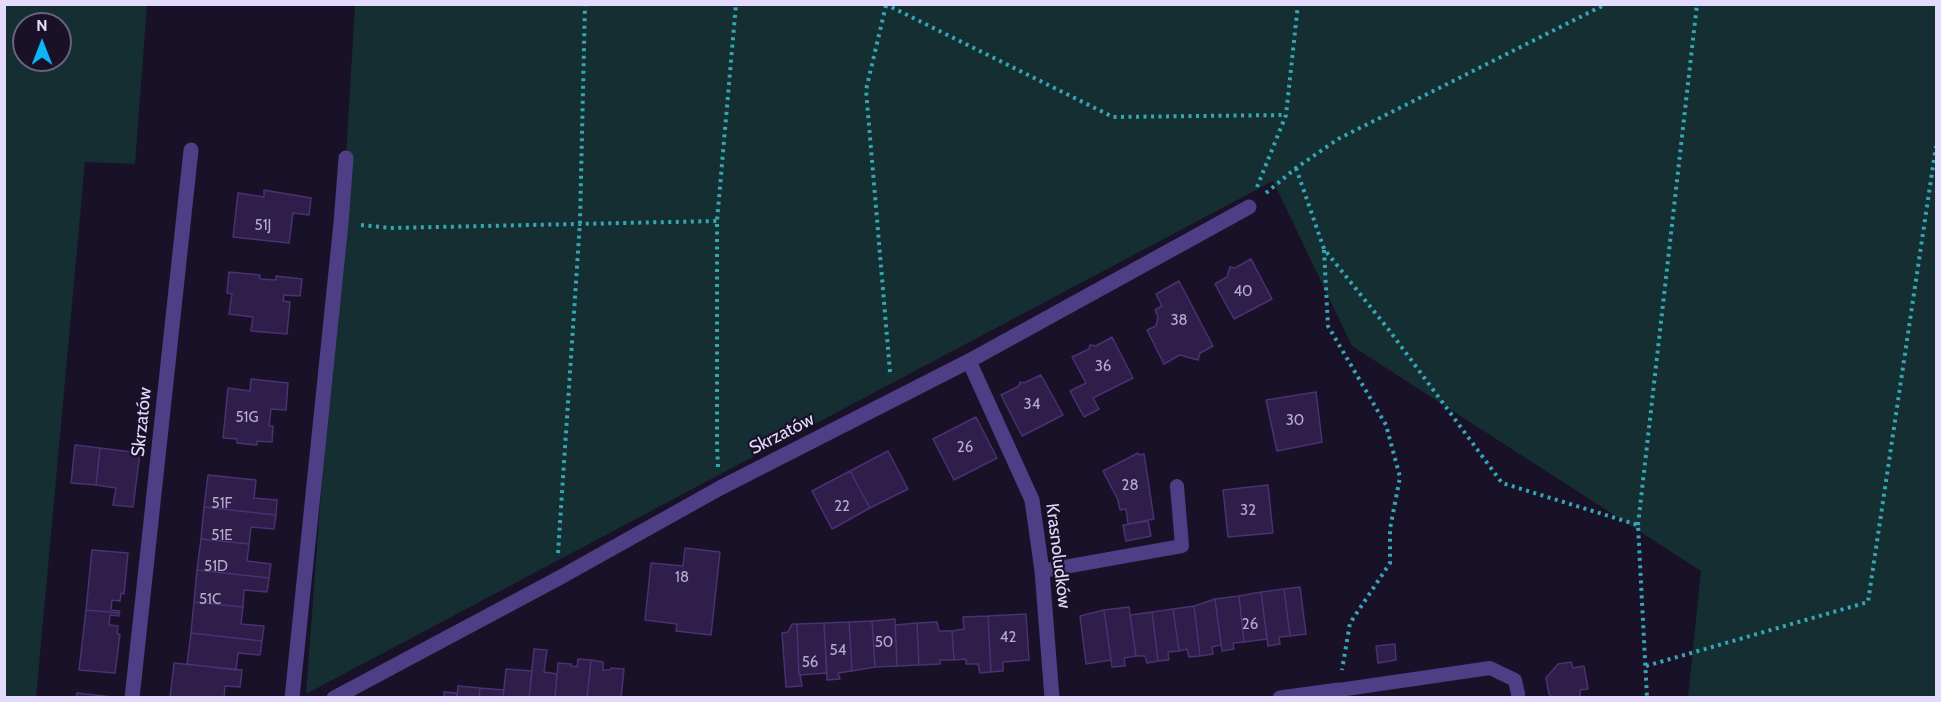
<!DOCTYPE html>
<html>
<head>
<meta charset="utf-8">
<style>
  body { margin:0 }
  #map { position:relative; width:1941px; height:702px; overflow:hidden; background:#191128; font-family:Cabin,sans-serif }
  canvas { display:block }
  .frame { position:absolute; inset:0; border:6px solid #e4dafe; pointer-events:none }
  .north { position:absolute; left:12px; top:12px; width:60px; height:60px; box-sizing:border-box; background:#191128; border:2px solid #6a617e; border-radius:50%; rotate:0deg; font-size:16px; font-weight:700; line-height:24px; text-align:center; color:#e4dafe }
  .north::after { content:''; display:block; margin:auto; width:21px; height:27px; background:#0cb5f7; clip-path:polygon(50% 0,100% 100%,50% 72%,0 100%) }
</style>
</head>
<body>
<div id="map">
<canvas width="1941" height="702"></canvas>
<div class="frame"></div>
<div class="north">N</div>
</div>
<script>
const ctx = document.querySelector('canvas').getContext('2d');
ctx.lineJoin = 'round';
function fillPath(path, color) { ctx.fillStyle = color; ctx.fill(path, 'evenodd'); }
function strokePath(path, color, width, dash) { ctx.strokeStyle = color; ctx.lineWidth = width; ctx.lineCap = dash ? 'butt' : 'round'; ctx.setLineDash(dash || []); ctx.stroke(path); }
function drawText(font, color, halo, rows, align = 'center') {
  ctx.font = font + ' Cabin,sans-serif'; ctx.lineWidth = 4.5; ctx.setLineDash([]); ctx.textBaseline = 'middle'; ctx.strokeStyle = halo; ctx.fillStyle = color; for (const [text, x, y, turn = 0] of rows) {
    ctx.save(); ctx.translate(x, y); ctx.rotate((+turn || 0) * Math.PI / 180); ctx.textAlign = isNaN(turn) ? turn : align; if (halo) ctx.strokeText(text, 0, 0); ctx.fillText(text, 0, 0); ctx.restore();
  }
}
const green = new Path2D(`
  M4,5H147L135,164L85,162L36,698L4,697ZM24,24H60V60H24Z
  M355,5H1936V697H1688L1701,571L1352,346L1273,181L306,694L346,158Z`);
const building = new Path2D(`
  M264,190L311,198L309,215L293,213L289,243L233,237L238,193L264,197Z
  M1251,259L1272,299L1234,319L1215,284L1227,277L1230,267L1235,268Z
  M229,272L260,275V279L276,280V276L302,279L300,296L284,295L283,301L290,302L287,334L251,331L253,317L229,314L232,294L227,293Z
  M1179,281L1213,346L1200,353L1198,360L1180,355L1164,364L1147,330L1156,326L1158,317L1155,310L1162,306L1156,294Z
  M1112,337L1133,378L1093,398L1099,409L1084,417L1070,391L1086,383L1072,357L1089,349L1090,345L1096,346Z
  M1041,375L1063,415L1022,436L1001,395L1019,386L1020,382L1024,383Z
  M251,379L288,383L286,410L271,409L269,426H273L272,442L257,441V445L237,443V439L223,438L228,388L250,391Z
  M1316,392L1322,442L1277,451L1266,400Z
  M976,417L997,458L954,480L933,439Z
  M75,445L100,448L96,485L71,483Z
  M100,448L140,453L133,507L113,505L116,488L96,485Z
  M888,451L908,489L870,508L850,471Z
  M1138,453L1139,455L1144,454L1154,519L1128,524L1126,509L1120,510L1118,500L1103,471Z
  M850,471L870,508L832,529L812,491Z
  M208,475L256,480L254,498L277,500L276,515L204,507Z
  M1268,485L1273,533L1228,537L1223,490Z
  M204,507L276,515L274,529L251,527L249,544L201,539Z
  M1148,521L1151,536L1126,541L1123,525Z
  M201,539L249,544L247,561L271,564L269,578L197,570Z
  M685,548L720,552L711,635L676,631L677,624L645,620L651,563L683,566Z
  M92,550L128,553L124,594L121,593L120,601L112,600L111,610L120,611L119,613L86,610Z
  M197,570L269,578L267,592L244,590L243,607L194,602Z
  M1300,587L1306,634L1290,636L1284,589Z
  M1284,589L1290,636L1279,637L1280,644L1268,646L1261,592Z
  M1261,592L1267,639L1244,642L1239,596Z
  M1239,596L1244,642L1233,643L1234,649L1222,651L1215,599Z
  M1215,599L1221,645L1212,647L1213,654L1200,656L1194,606Z
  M194,602L243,607L241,624L264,626L262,641L191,633Z
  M1194,606L1200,656L1189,657L1187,649L1179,651L1173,609Z
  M1129,607L1136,656L1124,658L1125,666L1112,667L1104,610Z
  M1173,609L1179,651L1168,652L1169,660L1158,661L1152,612Z
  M86,610L119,613V616L110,615L109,625L118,626L117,634H120L115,673L79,670Z
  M1104,610L1111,660L1086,664L1080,616Z
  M1152,612L1158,661L1147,663L1145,656H1136L1130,615Z
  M1026,614L1029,660L1003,662V671L991,672L988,616Z
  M988,616L991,672L980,673L978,664H966V659L954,660L952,631L964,629L963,617Z
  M895,619L897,666L875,667L872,621Z
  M872,621L875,667L852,671L849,622Z
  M849,622L852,671L838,673L840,679L827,680L824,623Z
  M937,622L939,631H952L954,660H940V664L919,665L917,623Z
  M824,623L827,673L799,675L797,624Z
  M917,623L919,665L897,666L895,625Z
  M792,624H797L799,675H800L802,686L786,687L782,633L788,632Z
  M191,633L262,641L260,655L238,653L236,670L187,664Z
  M1395,644L1396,660L1378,663L1376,646Z
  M534,649L547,650L544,672L557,674L555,698H529Z
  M578,659L591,660L587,698H555L558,663L571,664V666L577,667Z
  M591,660L603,662V670H610L611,668L624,669L621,698H587Z
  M1571,662L1573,668L1584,666L1588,689L1580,690V698H1553L1549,694L1546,678L1558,664Z
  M174,663L242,670L240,687L225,686L224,698H170Z
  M506,669L532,671L529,698H503Z
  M458,686L480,688L479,698H457Z
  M480,688L504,690L503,698H479Z
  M444,692L457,693V698H444Z
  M77,693L113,697V698H76Z`);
const path = new Path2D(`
  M885,4L1113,117L1286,115
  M886,5L866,90L890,372
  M1296,168L1324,249L1389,330L1502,483L1638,525L1647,698
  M1257,187L1286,115L1298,4
  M1266,193L1296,168L1338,139L1606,4
  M361,225L390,228L717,221
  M1324,250L1328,326L1386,425L1400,477L1390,529V563L1350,623L1342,670
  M718,467L717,446V221L736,4
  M1638,525L1697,4
  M558,553L580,222L585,4
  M1646,666L1868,602L1936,146`);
const lane = new Path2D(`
  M1042,571L1182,546L1177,486
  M1339,690L1490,668L1515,680L1518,694`);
const street = new Path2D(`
  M969,361L1032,500L1042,571L1052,698
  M132,698L191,150
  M292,698L341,223L346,158
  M334,698L559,578L720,488L969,361L1249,207
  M1280,698L1339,690V698`);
const numberNames = [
  ["51J",263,226],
  ["40",1243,292],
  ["38",1179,321],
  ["36",1103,367],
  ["34",1032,405],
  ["51G",247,418],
  ["30",1295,421],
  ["26",965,448],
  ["28",1130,486],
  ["51F",222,504],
  ["22",842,507],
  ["32",1248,511],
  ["51E",222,536],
  ["51D",216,567],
  ["18",682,578],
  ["51C",210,600],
  ["26",1250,625],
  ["42",1008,638],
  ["50",884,643],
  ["54",838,651],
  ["56",810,663]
];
const streetNames = [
  ["Skrzatów",142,422,-84],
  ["Skrzatów",782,434,-27],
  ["Krasnoludków",1058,556,83]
];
fillPath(green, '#142e32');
fillPath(building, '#2e1e49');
strokePath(building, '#4a3174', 1.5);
strokePath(path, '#34a7b7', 4, [3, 4.5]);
strokePath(lane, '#4e3e85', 14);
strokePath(street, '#4e3e85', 15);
drawText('15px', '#b6abd1', null, numberNames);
drawText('18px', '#e4dafe', '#191128', streetNames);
</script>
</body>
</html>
